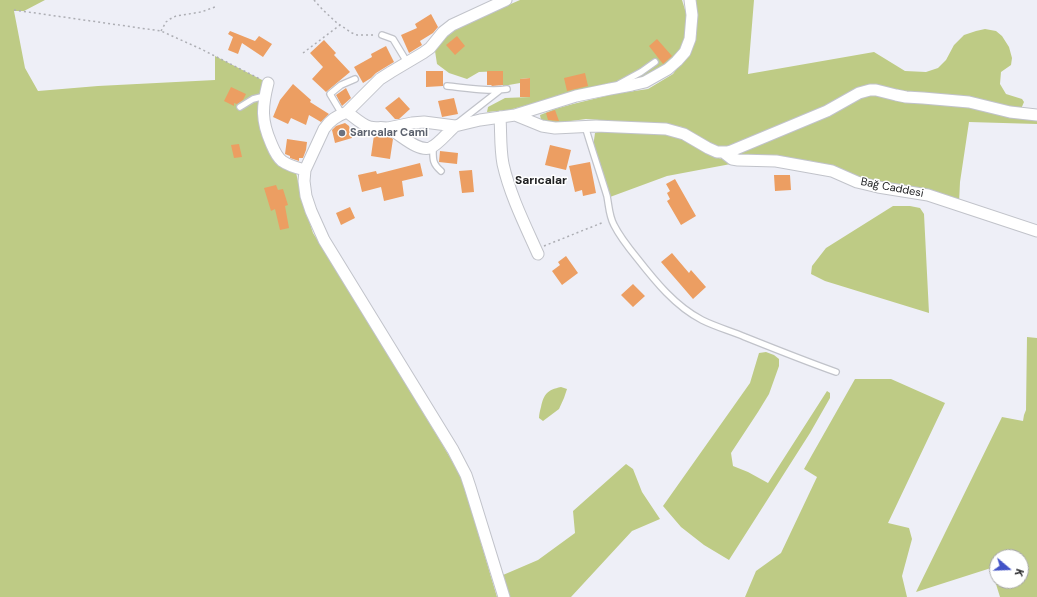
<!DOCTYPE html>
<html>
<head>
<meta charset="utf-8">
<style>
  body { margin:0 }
  #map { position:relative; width:1037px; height:597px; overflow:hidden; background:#eeeff7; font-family:"DM Sans",sans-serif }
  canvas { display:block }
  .north { position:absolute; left:989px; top:549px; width:40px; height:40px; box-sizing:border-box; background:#fff; border:1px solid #a6a6a7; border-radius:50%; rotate:109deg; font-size:11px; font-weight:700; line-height:16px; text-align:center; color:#202123 }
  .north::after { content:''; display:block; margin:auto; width:14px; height:18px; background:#4353c7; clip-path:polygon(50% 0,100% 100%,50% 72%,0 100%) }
</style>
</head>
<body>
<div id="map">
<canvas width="1037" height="597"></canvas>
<div class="north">K</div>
</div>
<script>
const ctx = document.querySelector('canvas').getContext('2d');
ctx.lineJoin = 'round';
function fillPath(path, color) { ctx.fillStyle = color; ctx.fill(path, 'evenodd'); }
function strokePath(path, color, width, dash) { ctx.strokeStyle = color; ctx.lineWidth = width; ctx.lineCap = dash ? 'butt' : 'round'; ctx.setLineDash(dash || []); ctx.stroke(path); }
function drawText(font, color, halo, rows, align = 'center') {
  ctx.font = font + ' "DM Sans",sans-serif'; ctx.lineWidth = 3; ctx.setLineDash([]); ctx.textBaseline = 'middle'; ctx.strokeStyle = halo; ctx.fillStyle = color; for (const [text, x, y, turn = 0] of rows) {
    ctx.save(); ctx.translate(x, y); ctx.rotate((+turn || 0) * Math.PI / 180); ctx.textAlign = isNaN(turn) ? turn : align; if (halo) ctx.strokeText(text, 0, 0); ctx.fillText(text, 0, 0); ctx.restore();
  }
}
const green = new Path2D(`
  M0,0H45L24,11H14L25,68L38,91L98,86L215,80V56L268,83L264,104L275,153L295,168L301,195L313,233L394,362L422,411L441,442L460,475L473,516L497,597H0Z
  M520,0H682L687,16L686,33L683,47L665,65L647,76L605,84L509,110L487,112L488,107L505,98L530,97V78L520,79V83L503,86V71L479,72L467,79L449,73L437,64L435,51L441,42L456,28Z
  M692,0H754L748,74L874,52L905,71L926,72L938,68L946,60L954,45L964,35L976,31L985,29L996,31L1002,36L1009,47L1012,58L1011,65L1001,72L1000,84L1006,94L1022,99L1024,102L1021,109L895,91L881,85H868L822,108L743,141L728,146H718L709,143L682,127L671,125L586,119L549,124L541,120L540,115L555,109L573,104L614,94L648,89L673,74L691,49L697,33V21Z
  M879,94L915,103L956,106L977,108L1037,119V124L969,122L960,182L959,203L870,183L830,167L812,161L773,157L739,158L736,153L861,95Z
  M601,131L667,133L687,141L715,157L736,163L667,176L610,197L594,147V140L595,133Z
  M893,206H910L920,208L924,214L929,313L825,281L811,274L812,266L826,248Z
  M1027,337L1037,338V597H1000L991,568L916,592L1002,417L1023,421L1024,415L1026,410ZM997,557H1021V581H997Z
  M766,352L774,355L779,359V366L769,394L758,412L731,453L733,466L748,472L768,483L827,391L830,393V398L810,433L729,560L704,545L681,527L663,506L750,383L759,353Z
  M855,379H891L945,403L888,523L909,528L912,539L902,576L907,597H745L756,571L781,553L817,477L804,469Z
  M561,387L567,389L564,398L559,409L543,421L539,418C539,414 540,411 541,407C544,394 547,390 561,387Z
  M626,464L633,469L642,492L660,519L632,531L571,597H510L503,575L538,560L575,533L573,511Z`);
const building = new Path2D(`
  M431,14L438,27L433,33L420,41L422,45L409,53L401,35L417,28L415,24Z
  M230,31L255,41L259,36L272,44L263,57L242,43L238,54L228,50L233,37L228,34Z
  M457,36L465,46L455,55L446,45Z
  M657,39L672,56L663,64L649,46Z
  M324,40L336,53L334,55L350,72L326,92L312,79L323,67L310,53Z
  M386,46L394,62L376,73L371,78L363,83L354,67L372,57L371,54Z
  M426,71H443V86L426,87Z
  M487,71H503V85L492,86L491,85H487Z
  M585,73L588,86L567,91L564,78Z
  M530,78V97H520V79Z
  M293,84L311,100L310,102L329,114L321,122L309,115L306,125L291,118L288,124L273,117L280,100Z
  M231,87L246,94L243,100L237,104L234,103V106L224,101Z
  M346,88L351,98L342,106L336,95Z
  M399,97L410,109L399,119H395L385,108Z
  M454,98L458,114L442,117L438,101Z
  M555,110L559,121L548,120L546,113Z
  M345,123L349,126L352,138L335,143L332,130L336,126Z
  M374,135L390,137L393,139L390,159L371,156Z
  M287,139L307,142L306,150L303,158H299V161L290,158V156L285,154Z
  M239,144L242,157L234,158L231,145Z
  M550,145L571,150L566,170L545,165Z
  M440,151L458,153L457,164L439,162Z
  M590,162L596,193L583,196L582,190L575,192L569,166Z
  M420,163L423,176L402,181L404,196L384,201L381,187L362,192L358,175L376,171L377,174Z
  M472,170L474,192L462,193L459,171Z
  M774,175H790L791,190L775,191Z
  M675,179L696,216L681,225L667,201L670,199L667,193L670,191L666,184Z
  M276,185L278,190L283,189L288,205L285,206L289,228L280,230L275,209L271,211L264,188Z
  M350,207L355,218L341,225L336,213Z
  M672,253L689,273L691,270L706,287L693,299L661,262Z
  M566,256L578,273L562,285L552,271L560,265L558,262Z
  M633,284L645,296L633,307L621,295Z`);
const path = new Path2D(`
  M314,0L323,10L337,23L352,33L357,35H375
  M14,10L161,31L201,49L260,79
  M161,31L166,22L170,19L176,16L201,12L215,7
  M303,53L340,25
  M544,246L604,222`);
const lane = new Path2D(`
  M382,35L393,39L407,62
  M619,84L641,72L655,62
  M447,86C467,88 488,92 507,89
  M240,107L253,99L265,96
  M342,114L330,94L341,85L355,79
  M459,122L500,90
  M585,126C592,150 600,173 607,196C609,206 609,216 614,225C620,237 628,247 637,258C655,281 675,306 702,320C716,327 731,331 745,337C775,349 805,361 836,372
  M433,147C433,159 432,163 441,171`);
const street = new Path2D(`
  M268,83C262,107 261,120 271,143C274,150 276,156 282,161C289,166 297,168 305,170
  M347,112L380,79L391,72L423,53L430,48L443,32L452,25L506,0
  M515,115L576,96L610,89L632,85L645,82L668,69L677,61L685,52L690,39L692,15L690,0
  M500,117C501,132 500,148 503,164C510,195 525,225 538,254
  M455,126C448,132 438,145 430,148C417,152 399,133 389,129C383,126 376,129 370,127C362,125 354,117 347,112C337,116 330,120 324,129L305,170L304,181L306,196L311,211L324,240L453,450L466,475L470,487L504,597
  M388,128L412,123L424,122L455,126L480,120L515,115L542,126L555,128L596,126L666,129L684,134L708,148L717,152H727L731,151L827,111L859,93L870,90H876L896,95L906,97L923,98L969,102L1010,112L1037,115
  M723,152L732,159L738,160L776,161L832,171L857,182L878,187L928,195L1037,231`);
const markers = [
  [342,133,4,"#6b7280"]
];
const worshipNames = [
  ["Sarıcalar Cami",350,133]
];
const streetNames = [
  ["Bağ Caddesi",892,188,11]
];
const neighbourhoodNames = [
  ["Sarıcalar",541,181]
];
fillPath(green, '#becb85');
fillPath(building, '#ec9e62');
strokePath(lane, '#c1c3ca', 8);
strokePath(street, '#c1c3ca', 13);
strokePath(path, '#adaeb4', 1.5, [2, 3]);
strokePath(lane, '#fff', 5.5);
strokePath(street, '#fff', 11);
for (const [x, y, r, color] of markers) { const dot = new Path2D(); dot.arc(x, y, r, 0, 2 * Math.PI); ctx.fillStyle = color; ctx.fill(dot); strokePath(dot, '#fff', 1.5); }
drawText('bold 11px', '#5b616d', '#fff', worshipNames, 'left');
drawText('11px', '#202123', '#fff', streetNames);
drawText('bold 12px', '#202123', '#fff', neighbourhoodNames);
</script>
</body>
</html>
